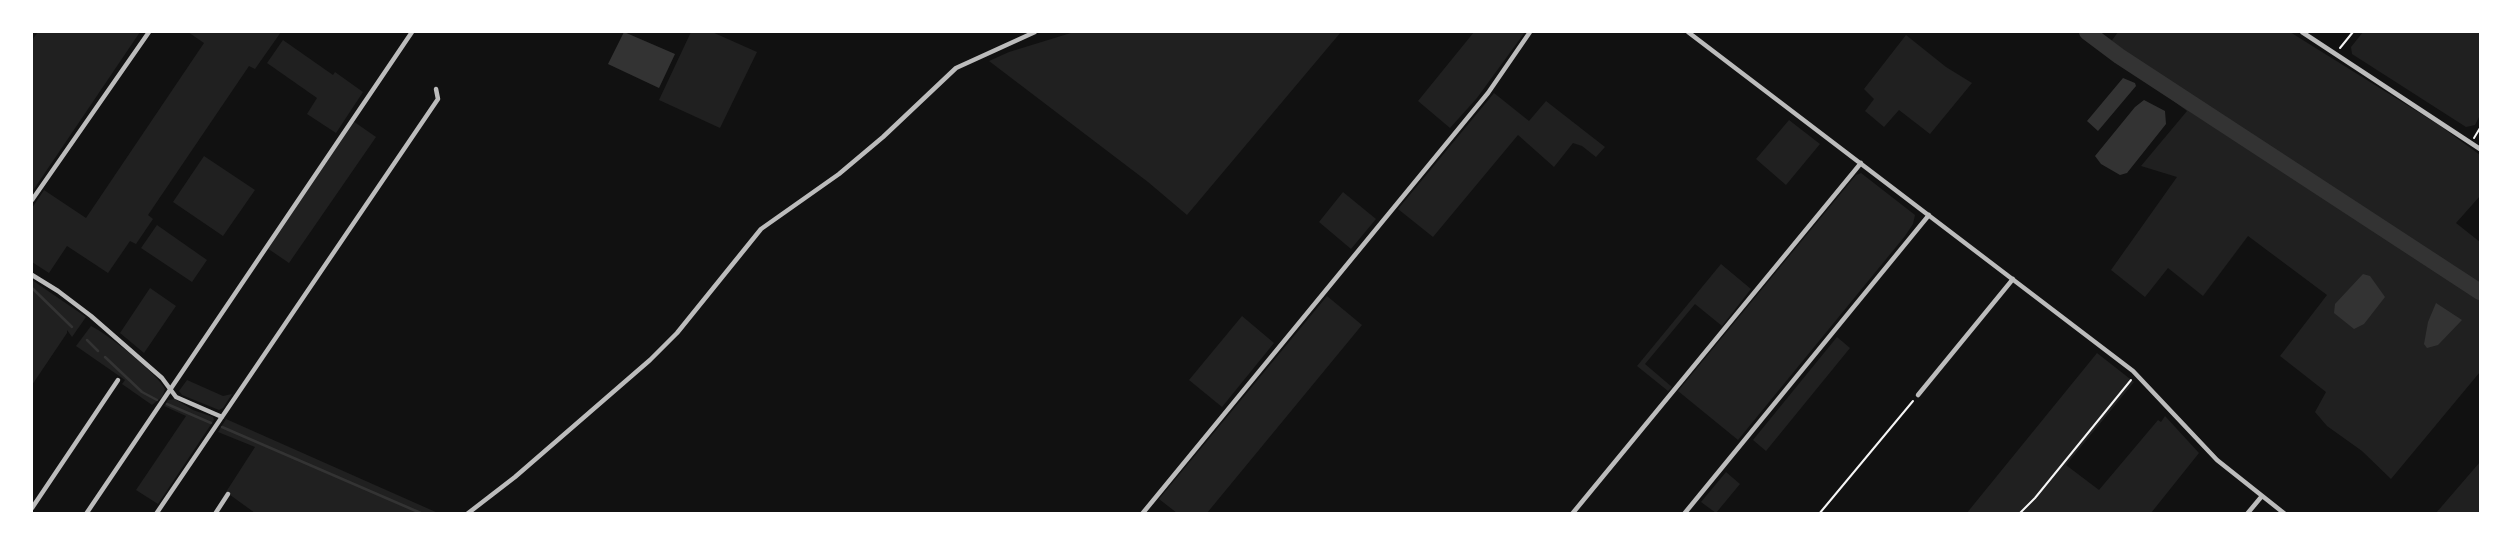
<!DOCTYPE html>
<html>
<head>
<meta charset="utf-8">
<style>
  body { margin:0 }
  #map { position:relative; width:2512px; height:545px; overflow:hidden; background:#111; font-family:"Asap Condensed",sans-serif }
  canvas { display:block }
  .frame { position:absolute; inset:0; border:33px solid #fff; pointer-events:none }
</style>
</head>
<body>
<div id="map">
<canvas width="2512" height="545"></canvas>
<div class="frame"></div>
</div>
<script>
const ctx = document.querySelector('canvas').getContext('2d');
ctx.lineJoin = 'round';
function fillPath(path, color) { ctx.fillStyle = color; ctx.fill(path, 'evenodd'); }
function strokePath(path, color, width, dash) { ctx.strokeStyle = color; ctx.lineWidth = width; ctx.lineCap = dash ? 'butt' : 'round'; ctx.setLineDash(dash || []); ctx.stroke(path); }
const green = new Path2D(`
  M38,32H140L32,192V40Z
  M188,32H281L255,69L249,66L148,215L153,219L136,244L130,241L108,273L67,246L49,273L32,262V208L44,190L86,218L204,43Z
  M691,32H712L757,52L720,128L659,100Z
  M1074,32H1341L1187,215L1148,182L989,61L1009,52Z
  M1474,32H1525L1477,98L1450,128L1418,101Z
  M2081,32H2096L2110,43L2118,32H2290L2439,125L2480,155V196L2456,223L2480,242V372L2391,479L2362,451L2327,426L2315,412L2326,392L2280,356L2327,295L2248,236L2203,296L2168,268L2145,297L2111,270L2177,177L2141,166L2187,111Z
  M2363,32H2480V115L2475,125L2466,127L2352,54L2351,47Z
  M1906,35L1946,67L1972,83L1930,134L1899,110L1884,127L1865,111L1874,99L1864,89Z
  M283,40L333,75L335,72L363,92L336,133L307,114L317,98L267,63Z
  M1494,93L1529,121L1546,101L1605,147L1596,157L1582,146L1573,143L1554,167L1518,135L1433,237L1398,209Z
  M1789,120L1820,144L1786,185L1756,159Z
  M353,121L376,137L289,263L267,248Z
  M204,156L255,190L223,236L173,202Z
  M1861,173L1915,215L1913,224L1905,236L1738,440L1678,391L1856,175Z
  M1343,192L1376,219L1351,249L1319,222Z
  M157,225L207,260L192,282L141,248Z
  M1721,264L1751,289L1722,326L1695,304L1645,364L1672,387L1668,391L1637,366Z
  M32,280L86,317L72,337L67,330V333L32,385Z
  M150,288L176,306L144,353L120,333Z
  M1327,296L1362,325L1207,513H1177L1159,499Z
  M1242,316L1274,343L1222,407L1189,380Z
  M91,326C109,335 156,372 165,389L162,397L152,405L122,384L125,380L76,346Z
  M1837,337L1850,348L1766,451L1753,440Z
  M2097,353L2134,382L2066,465L2099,490L2158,420L2161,422L2165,416L2199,453L2151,513L1966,514Z
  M187,380L223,396L232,394L223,408L219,410L182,395L179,391Z
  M175,399L193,410L213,417L214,420L158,504L136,490L186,416L164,406L168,400Z
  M226,419L438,513H255L226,492L255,447L218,432Z
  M2480,462V513H2436Z
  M1726,472L1740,484L1716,513L1701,502Z`);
const water = new Path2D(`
  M624,32L675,54L659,88L608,64Z
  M2123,78L2135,83L2136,86L2098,131L2087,121Z
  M2144,100L2165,111L2166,124L2127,173L2120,175L2101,164L2095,156L2135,107Z
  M2363,274L2370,276L2385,297L2364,324L2354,329L2334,313L2335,304Z
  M2436,303L2462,320L2438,345L2427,348L2424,344L2428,322Z`);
const stream = new Path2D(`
  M32,288L72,327
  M87,340L98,351
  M105,357L142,392L157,400
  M167,404L211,423
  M222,427L423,514`);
const river = new Path2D(`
  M2087,32L2119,56L2480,292`);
const path = new Path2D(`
  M2340,48L2353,32
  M2474,138L2480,128
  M1819,514L1913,401
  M2019,514L2035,498L2131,380`);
const minor = new Path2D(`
  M1688,32L2133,371L2217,460L2285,514
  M2302,32L2480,149
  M32,200L149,32
  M32,275L58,291L91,316L162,378L176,397L222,417
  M1918,395L2013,279
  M32,508L118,380
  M86,514L412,32
  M156,514L438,99L436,89
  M215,514L228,494
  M467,514L515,477L650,360L677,333L761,229L839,174L883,137L956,68L1035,32
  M1142,514L1488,93L1530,32
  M1572,514L1861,163
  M1684,514L1929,215
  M2247,514L2262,496`);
fillPath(green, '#202020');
fillPath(water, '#333');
strokePath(stream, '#333', 2.5);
strokePath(river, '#333', 16);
strokePath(path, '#f5f5f5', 2);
strokePath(minor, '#bcbcbc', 4.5);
</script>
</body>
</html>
